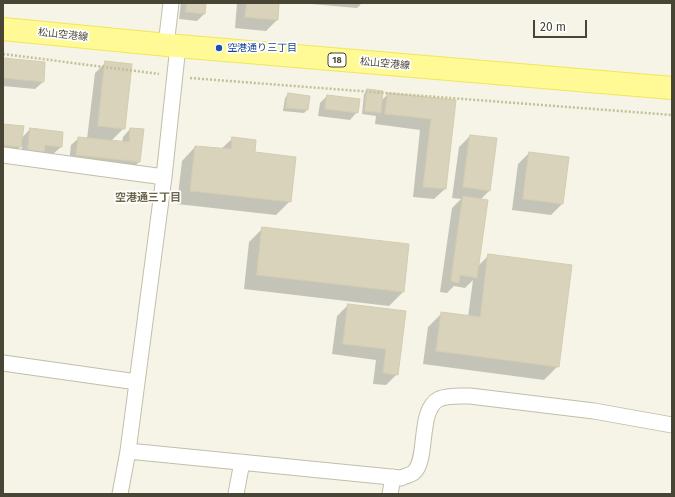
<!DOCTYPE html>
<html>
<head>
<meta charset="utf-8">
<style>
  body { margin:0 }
  #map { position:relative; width:675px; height:497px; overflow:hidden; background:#f5f4e6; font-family:"Fira Sans",sans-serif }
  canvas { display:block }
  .frame { position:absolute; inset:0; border:4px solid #484534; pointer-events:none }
  .scale { position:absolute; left:533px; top:20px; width:54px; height:18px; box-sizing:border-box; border:2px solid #484534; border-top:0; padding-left:5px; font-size:12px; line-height:14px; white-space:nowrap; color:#484534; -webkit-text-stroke:3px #fff; paint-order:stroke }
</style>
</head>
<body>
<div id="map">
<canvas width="675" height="497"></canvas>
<div class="frame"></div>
<div class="scale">20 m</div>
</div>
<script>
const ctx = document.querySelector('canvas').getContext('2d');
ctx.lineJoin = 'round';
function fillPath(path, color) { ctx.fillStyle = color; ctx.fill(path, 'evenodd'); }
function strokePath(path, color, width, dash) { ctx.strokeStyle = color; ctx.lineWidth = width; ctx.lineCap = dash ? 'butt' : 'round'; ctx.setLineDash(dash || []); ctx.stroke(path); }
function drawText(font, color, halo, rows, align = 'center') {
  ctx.font = font + ' "Fira Sans","Noto Sans JP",sans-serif'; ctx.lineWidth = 3.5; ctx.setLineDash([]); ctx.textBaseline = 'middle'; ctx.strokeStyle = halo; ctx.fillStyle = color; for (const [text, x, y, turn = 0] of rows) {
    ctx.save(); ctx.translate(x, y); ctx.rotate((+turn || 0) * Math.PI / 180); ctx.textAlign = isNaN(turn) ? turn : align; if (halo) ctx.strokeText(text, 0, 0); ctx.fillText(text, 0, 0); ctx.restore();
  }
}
const shadow = new Path2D(`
  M181,3H205L204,14L197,21L179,19Z
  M237,3H278L277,20L266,31L235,28Z
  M300,3H362L357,8Z
  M3,59L43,82L35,89L3,86Z
  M106,62L124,128L111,141L122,142L123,137L130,129L139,162L132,169L69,163L71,145L79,138L87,139L95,73Z
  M368,90L381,101L388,94L455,101L445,189L434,199L413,197L420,130L375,124L376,116L362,114L364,94Z
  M289,94L307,110L304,113L283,111L285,98Z
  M327,96L357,112L350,120L318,116L320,103Z
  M3,125L21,139L30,129L61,147L53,154L42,153L21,157L22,145L13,154L3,153Z
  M470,136L496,139L489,191L480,200L478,266L489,255L558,366L544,380L423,364L428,327L442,313L468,317L473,280L465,288L454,286L447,293L440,292L452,208L461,199L452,198L459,147Z
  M233,138L254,153L290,201L276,215L177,204L182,161L195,147L221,149Z
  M529,153L562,204L551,215L512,210L518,164Z
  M263,228L403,292L389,306L244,289L249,242Z
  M348,305L405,312L397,374L386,385L373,384L376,360L332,354L337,316Z`);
const building = new Path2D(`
  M187,3H206L205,14L186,12Z
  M247,3H279L278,20L245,17Z
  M3,58L45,62L44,82L3,78Z
  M105,61L132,64L125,129L98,126Z
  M367,89L383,91L381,113L365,111Z
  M288,93L310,96L308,110L286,108Z
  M388,93L456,100L446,189L423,187L431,119L385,114Z
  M327,95L360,99L358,113L325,109Z
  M3,124L24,126L21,147L3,145Z
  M30,128L63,132L62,147L45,145L44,152L28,150Z
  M130,128L144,129L140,162L76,155L78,137L129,142Z
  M470,135L497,138L490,191L463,187Z
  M232,137L256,140L255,152L296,157L291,202L190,191L195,146L231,149Z
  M529,152L569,157L563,204L523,199Z
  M463,196L488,200L477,278L460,275L459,283L451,281Z
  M262,227L409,244L404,292L257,275Z
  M488,254L572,265L559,367L436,351L441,312L480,317Z
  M348,304L406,311L398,375L383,373L386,349L343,344Z`);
const path = new Path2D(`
  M3,54L159,74
  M190,78L672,115`);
const street = new Path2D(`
  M166,45L171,3
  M178,46L164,177L128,451L401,478C405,476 410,475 413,473C429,461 417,410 439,399C448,395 460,396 470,396L594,411L672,425
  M3,155L164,177
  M3,363L137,382
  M120,494L128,451
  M236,494L242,462
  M390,494L393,477`);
const primary = new Path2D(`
  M3,29L178,46L672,88`);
const markers = [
  [219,48,4,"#1a4fb4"]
];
const shields = [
  [337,60,18]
];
const shieldNames = [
  ["18",337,60]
];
const streetNames = [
  ["松山空港線",63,35,6],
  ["松山空港線",385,64,5]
];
const transitNames = [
  ["空港通り三丁目",227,48]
];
const neighbourhoodNames = [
  ["空港通三丁目",148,198]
];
fillPath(shadow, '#0003');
fillPath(building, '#d8d3ba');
strokePath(building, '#d3cdad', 1);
strokePath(street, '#c1bfa8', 17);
strokePath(primary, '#f0e759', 24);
strokePath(path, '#c5bf97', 2.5, [2, 2]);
strokePath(street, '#fff', 15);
strokePath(primary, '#fffa95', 22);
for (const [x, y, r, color] of markers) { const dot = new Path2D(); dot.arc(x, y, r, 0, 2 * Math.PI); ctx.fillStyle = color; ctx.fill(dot); strokePath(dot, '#fff', 1.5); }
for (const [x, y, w] of shields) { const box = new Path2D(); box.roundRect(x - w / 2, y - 7, w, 14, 3); ctx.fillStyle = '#fff'; ctx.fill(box); strokePath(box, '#484534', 1); }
drawText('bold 9px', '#484534', null, shieldNames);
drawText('10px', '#484534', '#fff', streetNames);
drawText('10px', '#164399', '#fff', transitNames, 'left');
drawText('bold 11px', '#6c674b', '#fff', neighbourhoodNames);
</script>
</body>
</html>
